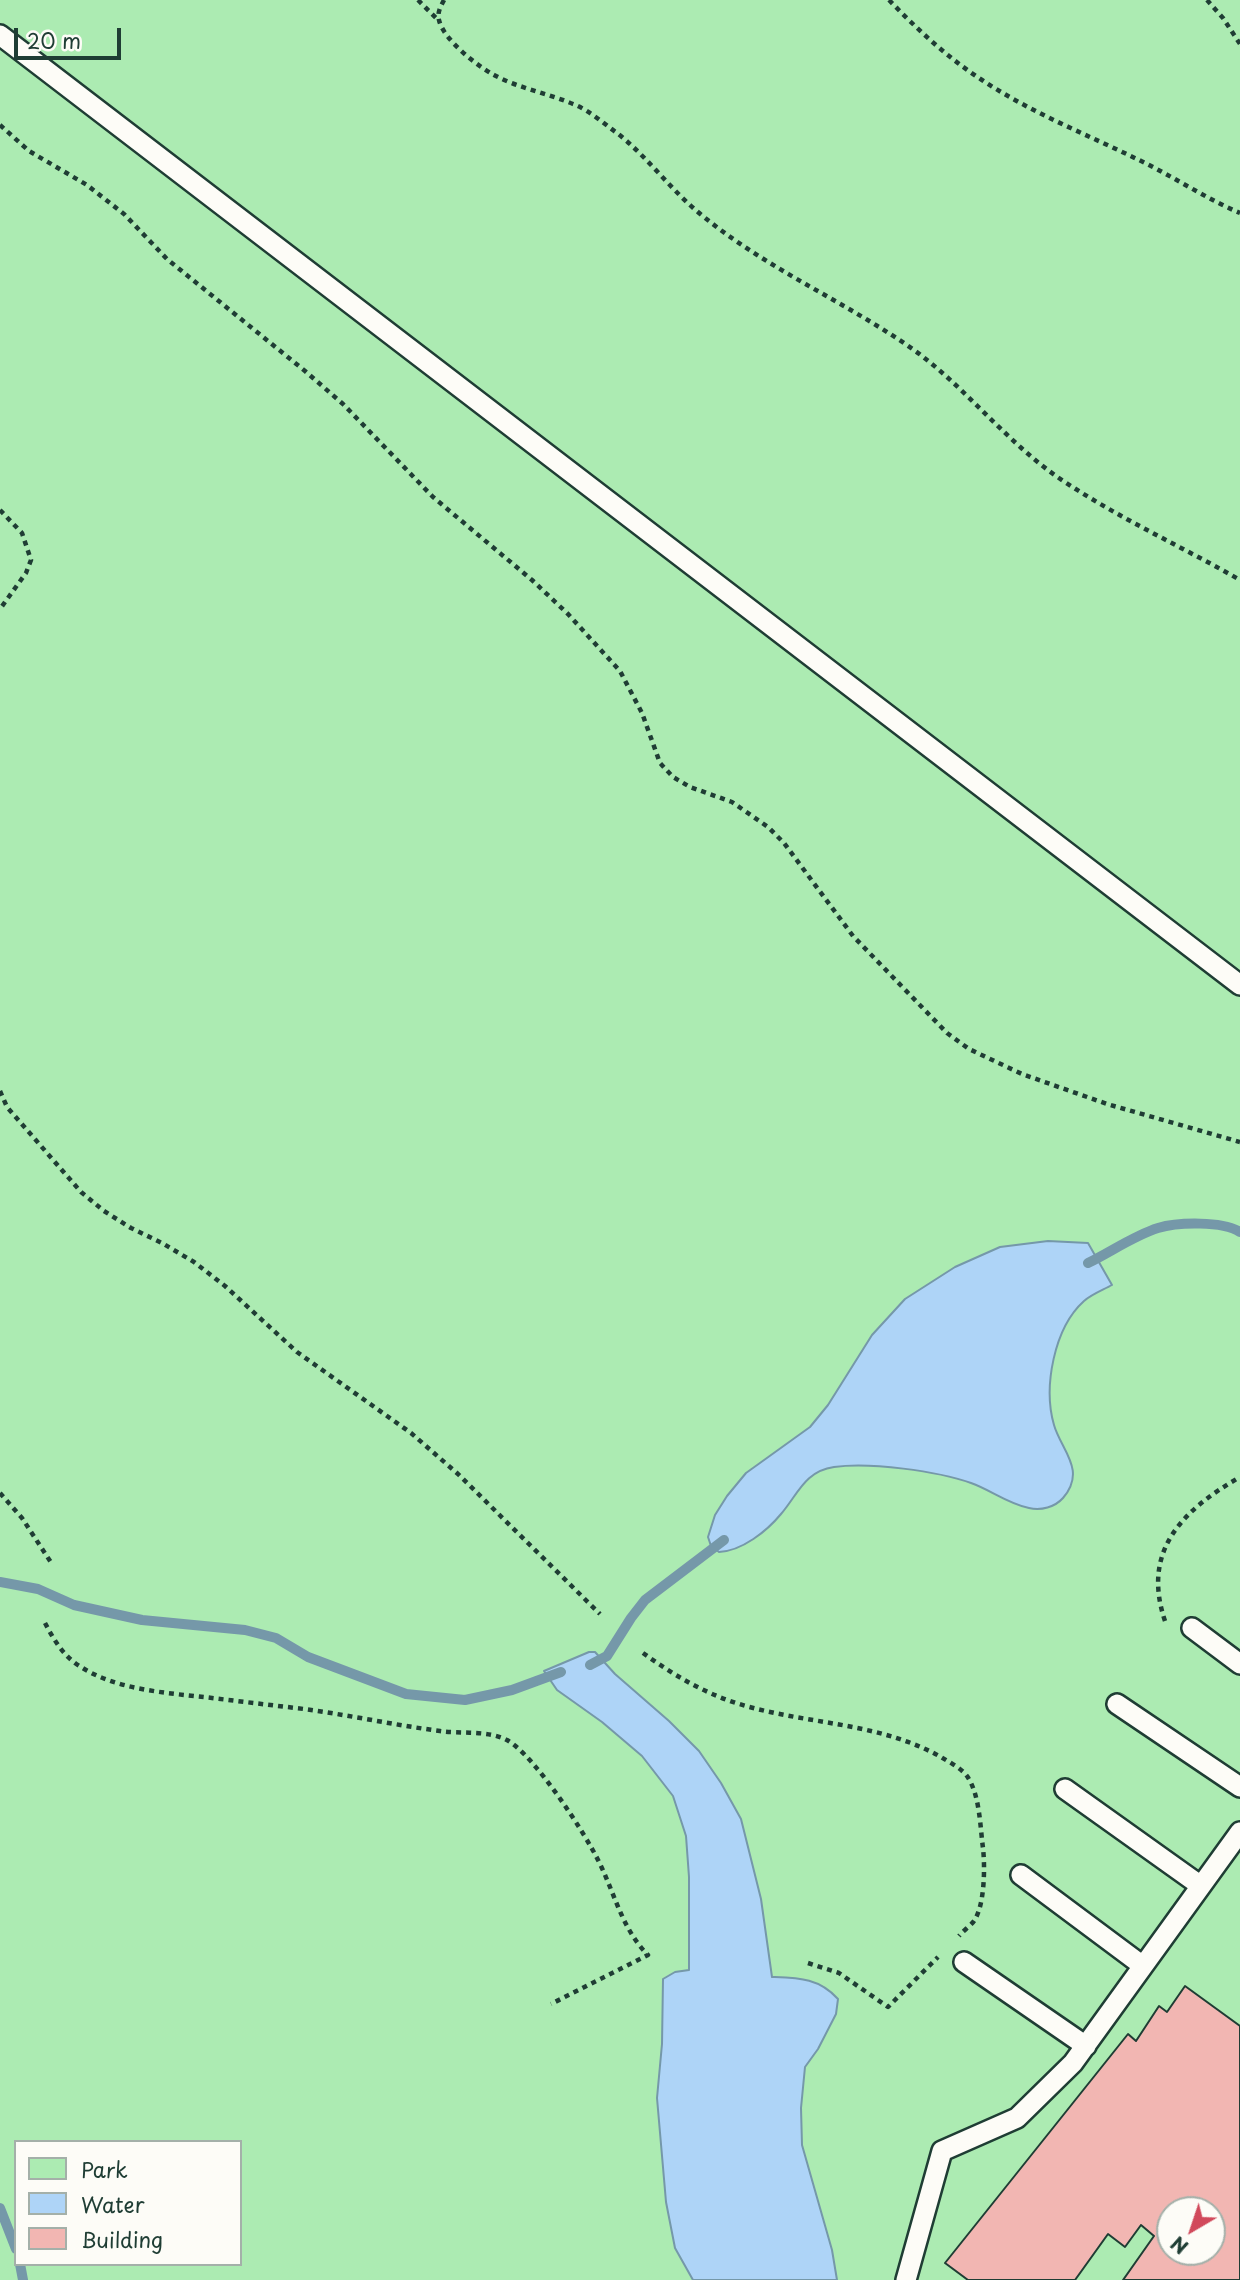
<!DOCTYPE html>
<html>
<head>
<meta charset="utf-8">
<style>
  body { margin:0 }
  #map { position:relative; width:1240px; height:2280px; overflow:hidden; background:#fbeee9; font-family:"Playpen Sans",sans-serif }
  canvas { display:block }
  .legend { position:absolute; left:14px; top:2140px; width:228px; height:126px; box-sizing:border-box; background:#fdfcf7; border:2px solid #a4b0a9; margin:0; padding:9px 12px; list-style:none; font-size:21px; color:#1f3d34 }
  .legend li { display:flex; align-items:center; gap:14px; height:35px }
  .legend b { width:35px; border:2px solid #a4b0a9 }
  .north { position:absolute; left:1156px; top:2196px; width:70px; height:70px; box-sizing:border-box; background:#fdfcf7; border:2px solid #a4b0a9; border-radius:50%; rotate:219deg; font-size:19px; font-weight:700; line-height:28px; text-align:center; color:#1f3d34 }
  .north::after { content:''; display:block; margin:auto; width:24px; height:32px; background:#d1495b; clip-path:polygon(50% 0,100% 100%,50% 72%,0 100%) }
  .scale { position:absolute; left:14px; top:28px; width:107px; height:32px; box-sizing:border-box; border:4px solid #1f3d34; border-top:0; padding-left:9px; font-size:21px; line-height:24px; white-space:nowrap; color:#1f3d34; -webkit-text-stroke:5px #fdfcf7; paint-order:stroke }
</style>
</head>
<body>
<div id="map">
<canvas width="1240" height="2280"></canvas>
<ul class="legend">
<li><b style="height:19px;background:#acebb2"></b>Park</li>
<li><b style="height:19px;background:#aed4f7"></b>Water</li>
<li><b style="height:19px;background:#f2b6b2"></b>Building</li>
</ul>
<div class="north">N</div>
<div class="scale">20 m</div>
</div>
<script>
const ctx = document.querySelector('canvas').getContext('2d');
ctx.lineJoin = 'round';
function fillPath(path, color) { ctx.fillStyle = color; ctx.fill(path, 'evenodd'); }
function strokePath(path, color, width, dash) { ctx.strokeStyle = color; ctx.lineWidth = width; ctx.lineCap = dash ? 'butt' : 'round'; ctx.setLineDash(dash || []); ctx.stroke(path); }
const green = new Path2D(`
  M0,0H1240V2280H0ZM16,2142H240V2264H16ZM1170,2210H1212V2252H1170Z`);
const water = new Path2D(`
  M1048,1241L1088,1243L1112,1285C1103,1290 1092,1294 1084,1301C1054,1328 1043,1387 1054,1425C1061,1450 1087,1470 1063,1498C1055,1507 1041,1511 1029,1508C1008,1504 991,1490 971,1483C937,1471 870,1462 834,1467C805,1471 798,1494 781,1514C767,1531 742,1551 719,1552L711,1546L708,1537L715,1515L727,1496L746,1473L810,1427L828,1405L872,1335L905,1299L955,1267L1000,1247Z
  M589,1652H595L615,1674L669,1721L699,1751L721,1783L741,1819L761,1899L772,1977C799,1978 819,1978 838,1999L836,2014L818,2049L805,2067L801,2108L802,2145L832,2250L837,2280H693L675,2248L666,2202L657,2098L662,2044L663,1979L675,1972L689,1970V1877L686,1836L673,1796L642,1756L602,1722L557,1690L544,1671Z`);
const stream = new Path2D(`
  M1088,1263C1109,1253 1135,1235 1158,1228C1178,1222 1223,1221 1240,1232
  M0,1582L38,1589L74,1605L142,1620L245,1630L276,1638L308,1657L406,1694L465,1700L512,1690L561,1672
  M590,1665L607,1656L631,1618L645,1600L724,1540
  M0,2208L16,2249
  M20,2264L23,2280`);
const building = new Path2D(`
  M1185,1986L1240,2026V2280H1123L1154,2236L1141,2225L1125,2247L1108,2234L1075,2280H968L945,2263L1128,2034L1136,2041L1159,2006L1167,2012ZM1170,2210H1212V2252H1170Z`);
const path = new Path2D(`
  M418,0L438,20
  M444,0C441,6 437,12 439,20C443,39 477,66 494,75C518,88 547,93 573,104C589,110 603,123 617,133C649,158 672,192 704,217C769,270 846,302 914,350C965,387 1004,439 1056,476C1114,516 1179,545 1240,580
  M889,0C918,30 948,58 982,80C1033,114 1091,136 1145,163C1177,179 1207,199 1240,213
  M1207,0L1223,18L1240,44
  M0,125L29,151L87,185L124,214L167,259L305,371L343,404L433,497L532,580L568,614L620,671L642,713L660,763L673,777L690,787L732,802L768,827L784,843L853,936L947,1033L969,1049L1022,1074L1107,1104L1240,1142
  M0,510L22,533L31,560L26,573L0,609
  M0,1091L7,1107L81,1192L104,1211L131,1228L162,1243L194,1262L225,1286L297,1352L411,1433L458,1474L600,1614
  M0,1493L22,1518L52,1564
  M1165,1621C1141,1550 1183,1510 1240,1477
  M45,1623C54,1640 64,1657 81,1667C115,1689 165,1693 204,1697C237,1701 270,1705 304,1709C349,1715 394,1725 440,1731C461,1734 488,1730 507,1740C535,1756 585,1833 599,1862C615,1894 622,1929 648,1955L551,2004
  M643,1653C672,1674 702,1692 736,1703C805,1725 877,1721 941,1757C949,1762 961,1768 967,1776C980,1795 980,1826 983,1848C985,1866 985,1905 974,1921C970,1926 963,1931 959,1936
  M808,1963L839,1973L888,2007L938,1957`);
const lane = new Path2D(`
  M0,35L1240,985
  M1192,1628L1240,1664
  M1117,1704L1240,1787
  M1065,1789L1201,1886
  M1021,1875L1143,1966
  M964,1962L1086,2046
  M906,2280L942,2151L1017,2118L1073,2063L1240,1832`);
fillPath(green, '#acebb2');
fillPath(water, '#aed4f7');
strokePath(water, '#7598a9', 2);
strokePath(stream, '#7598a9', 10);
fillPath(building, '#f2b6b2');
strokePath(building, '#1f3d34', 2);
strokePath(lane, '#1f3d34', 24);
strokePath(path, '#1f3d34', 4.5, [5, 5]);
strokePath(lane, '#fdfcf7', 19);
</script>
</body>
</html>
